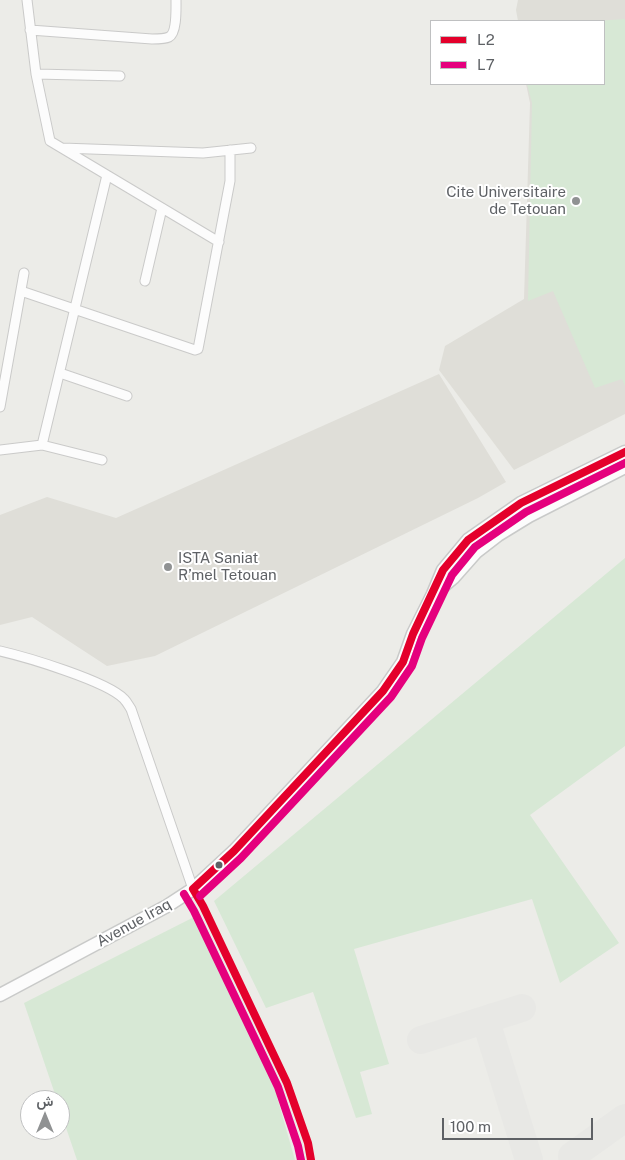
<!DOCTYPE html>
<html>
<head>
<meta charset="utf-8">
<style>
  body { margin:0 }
  #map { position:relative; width:625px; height:1160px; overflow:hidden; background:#ecece8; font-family:"Public Sans",Vazirmatn,sans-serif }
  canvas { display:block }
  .legend { position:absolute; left:430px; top:20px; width:175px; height:65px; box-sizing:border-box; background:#fff; border:1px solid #bfc0c1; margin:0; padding:6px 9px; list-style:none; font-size:15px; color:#5e6165 }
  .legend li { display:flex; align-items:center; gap:10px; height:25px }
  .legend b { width:25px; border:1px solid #bfc0c1 }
  .north { position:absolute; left:20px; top:1090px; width:50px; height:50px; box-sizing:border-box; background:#fff; border:1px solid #bfc0c1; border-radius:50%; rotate:0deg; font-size:14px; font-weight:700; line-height:20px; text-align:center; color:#5e6165 }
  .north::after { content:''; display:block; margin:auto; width:18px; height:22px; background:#909293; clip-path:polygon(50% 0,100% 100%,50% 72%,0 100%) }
  .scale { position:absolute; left:442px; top:1118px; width:151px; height:22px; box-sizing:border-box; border:2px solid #5e6165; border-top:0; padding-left:6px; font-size:15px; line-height:18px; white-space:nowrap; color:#5e6165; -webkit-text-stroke:4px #fff; paint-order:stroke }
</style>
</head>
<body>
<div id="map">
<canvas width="625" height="1160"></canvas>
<ul class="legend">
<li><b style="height:6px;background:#e4002b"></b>L2</li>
<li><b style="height:6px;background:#e5007d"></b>L7</li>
</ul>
<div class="north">ش</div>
<div class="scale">100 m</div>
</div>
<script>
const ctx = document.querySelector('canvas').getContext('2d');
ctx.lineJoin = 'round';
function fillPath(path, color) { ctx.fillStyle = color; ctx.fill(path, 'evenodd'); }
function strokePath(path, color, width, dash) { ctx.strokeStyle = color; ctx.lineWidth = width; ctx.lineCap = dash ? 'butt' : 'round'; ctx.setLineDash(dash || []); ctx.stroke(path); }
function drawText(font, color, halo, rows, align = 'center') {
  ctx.font = font + ' "Public Sans",sans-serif'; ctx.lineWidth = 4; ctx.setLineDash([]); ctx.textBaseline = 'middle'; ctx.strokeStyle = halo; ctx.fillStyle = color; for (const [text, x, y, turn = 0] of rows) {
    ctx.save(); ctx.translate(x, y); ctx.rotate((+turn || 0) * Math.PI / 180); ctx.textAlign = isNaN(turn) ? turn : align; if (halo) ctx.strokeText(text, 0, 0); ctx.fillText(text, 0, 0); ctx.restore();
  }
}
const education = new Path2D(`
  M518,0H625V414L514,470L439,370L445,346L524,299L530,103L526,84H604V21H518L516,10Z
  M439,374L506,482L478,498L155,656L107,666L32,617L0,625V515L47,497L116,518Z`);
const green = new Path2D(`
  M625,19V386L622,379L595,388L553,291L528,301L532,103L527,84H604V21H596Z
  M625,558V746L530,815L619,943L560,983L532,899L354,949L389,1064L360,1072L372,1114L356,1118L313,992L266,1008L214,901Z
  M200,914L281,1088L277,1097L295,1160H77L60,1110V1100H57L24,1003Z`);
const taxiway = new Path2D(`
  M493,1017L489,1023V1031L529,1160
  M421,1040L522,1008
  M572,1156L625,1118`);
const street = new Path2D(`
  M27,0L36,74L50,141L219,242
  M30,30L152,39C157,39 165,39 169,37C177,33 176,8 176,0
  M36,74L120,76
  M62,148L203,153L251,148
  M145,281L162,208
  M21,291L195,350L198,349L230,181V150
  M60,373L127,396
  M0,407L24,273
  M42,445L107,175
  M0,450L42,445L102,460
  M0,651C26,657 107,681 124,699C127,702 129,706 131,709L193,889`);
const secondary = new Path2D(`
  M435,593L453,578L476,552L498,535L529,516L625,467
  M0,995L167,906L193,889L234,851L383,691L403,662L413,634L433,594L443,570L468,540L521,503L625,452`);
const bus1 = new Path2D(`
  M193,889L234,851L383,691L403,662L413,634L443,570L468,540L521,503L625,452
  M193,889L203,906L287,1083L308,1143L311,1160`);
const bus2 = new Path2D(`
  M184,894L194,911L278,1087L298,1146L301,1160
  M200,896L241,858L391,697L412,666L422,638L452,575L475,547L526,512L625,463`);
const markers = [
  [576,201,5,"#909293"],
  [168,567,5,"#909293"],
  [219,865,4.5,"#5e6165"]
];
const poiNames = [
  ["Cite Universitaire",566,192],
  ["de Tetouan",566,209],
  ["ISTA Saniat",178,558,"left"],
  ["R’mel Tetouan",178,575,"left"]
];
const streetNames = [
  ["Avenue Iraq",134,923,-29]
];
fillPath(education, '#dfded8');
fillPath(green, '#d7e8d5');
strokePath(taxiway, '#e8e8e5', 28);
strokePath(street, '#cacac9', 11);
strokePath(secondary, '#c9cac9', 15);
strokePath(street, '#fcfcfc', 9);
strokePath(secondary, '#fcfcfc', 12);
strokePath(bus1, '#e4002b', 8);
strokePath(bus2, '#e5007d', 8);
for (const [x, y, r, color] of markers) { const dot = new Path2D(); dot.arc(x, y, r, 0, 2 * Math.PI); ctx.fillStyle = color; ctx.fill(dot); strokePath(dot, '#fff', 2); }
drawText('15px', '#5e6165', '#fff', poiNames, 'right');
drawText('15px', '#5e6165', '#fff', streetNames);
</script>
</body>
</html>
